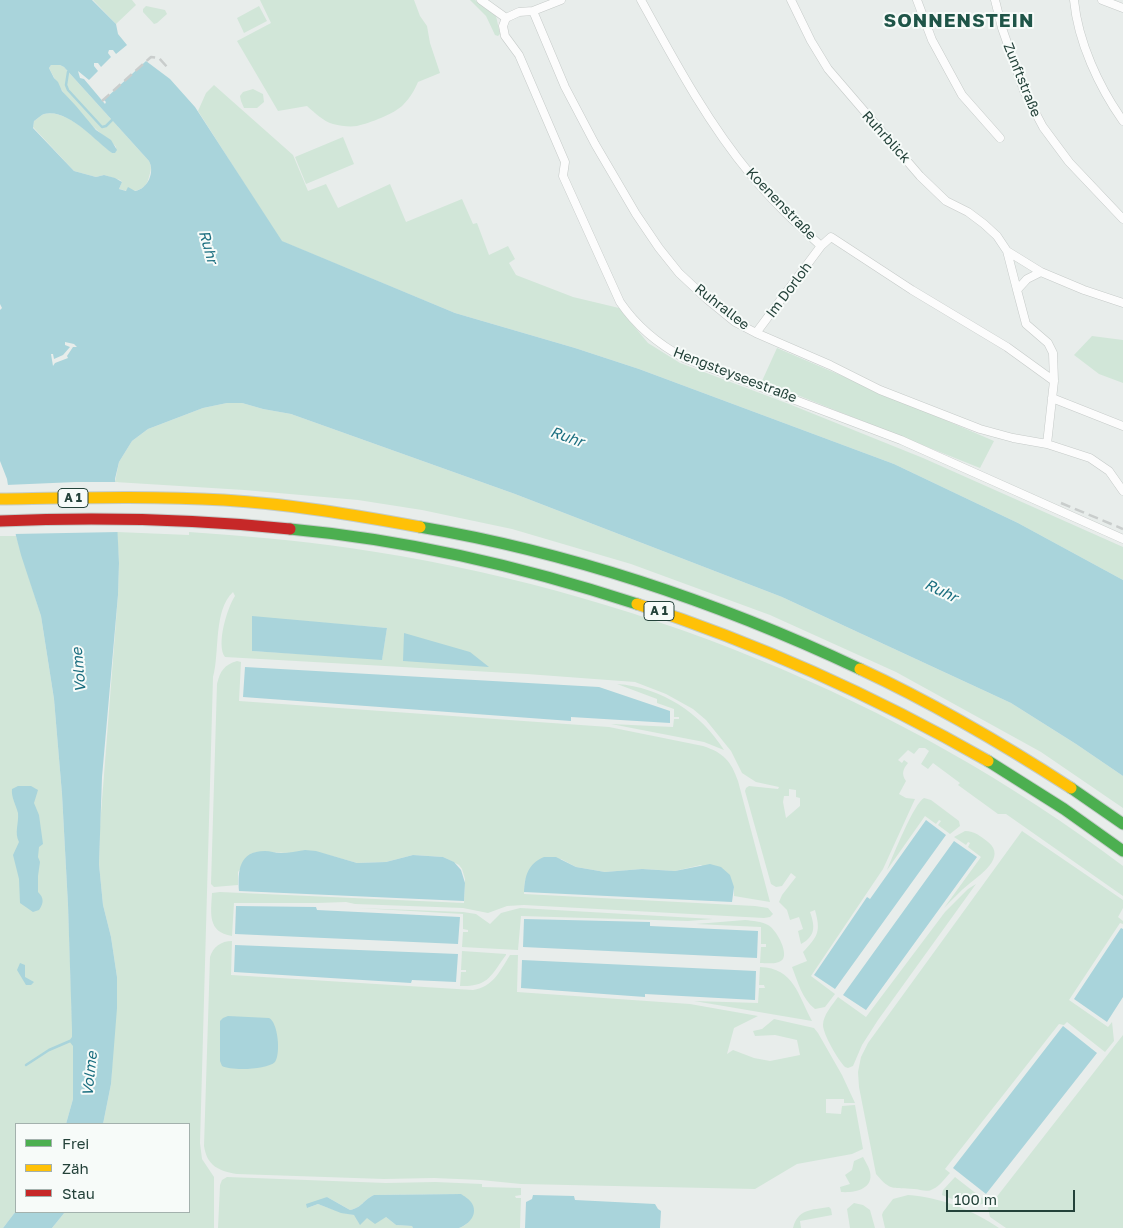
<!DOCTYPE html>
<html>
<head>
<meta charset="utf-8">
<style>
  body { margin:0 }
  #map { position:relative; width:1123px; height:1228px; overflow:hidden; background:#e8edeb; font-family:"Golos Text",sans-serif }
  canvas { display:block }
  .legend { position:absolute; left:15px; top:1123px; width:175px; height:90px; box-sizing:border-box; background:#f7fbf9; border:1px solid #a3b1ad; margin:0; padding:6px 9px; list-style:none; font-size:15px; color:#24423a }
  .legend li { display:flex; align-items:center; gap:10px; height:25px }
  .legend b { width:25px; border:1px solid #a3b1ad }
  .scale { position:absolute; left:946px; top:1190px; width:129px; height:22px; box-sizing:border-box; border:2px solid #24423a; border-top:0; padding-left:6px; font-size:15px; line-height:18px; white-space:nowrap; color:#24423a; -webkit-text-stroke:4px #f7fbf9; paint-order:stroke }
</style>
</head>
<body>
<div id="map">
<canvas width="1123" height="1228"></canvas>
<ul class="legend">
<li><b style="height:6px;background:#4caf50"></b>Frei</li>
<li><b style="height:6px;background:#ffc107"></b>Zäh</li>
<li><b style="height:6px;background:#c62828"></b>Stau</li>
</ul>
<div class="scale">100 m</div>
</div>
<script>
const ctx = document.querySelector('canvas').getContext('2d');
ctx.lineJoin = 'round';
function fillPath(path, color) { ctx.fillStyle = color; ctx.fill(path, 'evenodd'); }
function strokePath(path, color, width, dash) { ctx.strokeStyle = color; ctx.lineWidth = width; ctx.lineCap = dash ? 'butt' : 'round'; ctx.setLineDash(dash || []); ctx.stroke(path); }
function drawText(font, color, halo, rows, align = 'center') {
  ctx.font = font + ' "Golos Text",sans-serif'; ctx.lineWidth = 4; ctx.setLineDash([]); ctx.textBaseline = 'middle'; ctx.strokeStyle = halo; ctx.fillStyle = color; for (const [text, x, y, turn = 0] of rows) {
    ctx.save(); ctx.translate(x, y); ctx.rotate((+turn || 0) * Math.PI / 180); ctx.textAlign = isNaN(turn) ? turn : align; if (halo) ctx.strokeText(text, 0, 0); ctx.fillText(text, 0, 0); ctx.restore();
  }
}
const green = new Path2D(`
  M93,0H132L136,5L116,24Z
  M260,0H414L420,16L427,26L430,43L440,73L418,82C414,91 410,98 403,105C394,114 370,123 357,126C349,127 341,126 333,124C323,121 315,113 307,106L278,111L237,41L271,23Z
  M470,0H475L496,16L500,34L498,36L495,35L486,16Z
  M146,6L165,10L167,14L157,23L154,24L143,12V9Z
  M259,6L267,21L244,33L237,18Z
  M51,65H60L64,67L149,161C152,167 151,170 149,177C146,192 132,193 119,189L122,182L120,180L104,175L96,177L74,171L33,127L34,121C37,119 41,115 44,114C67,108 96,140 112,153H115L116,147C110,140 104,137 98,131C78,114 60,91 49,68Z
  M214,85L293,155L308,191L326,184L338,208L390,184L406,222L462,199L473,224L477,223L489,255L508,246L515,259L509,263L516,275L573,297L619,308L648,343L680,363L789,404L923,458L1123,547V580L1018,523L894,464L639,369L575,348L455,313L281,241L198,111L206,93Z
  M253,89L263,94L264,102L257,108H244L241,101L240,96L243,92Z
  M343,137L354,164L306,184L295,157Z
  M1092,336L1123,340V383L1099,374L1074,355Z
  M777,348L994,441L980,468L762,381Z
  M227,403H242L263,409L291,414L515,494L782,597L1011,703L1076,744L1123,776V808L1041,752L896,672L770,615L631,564L512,529L422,510L358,500L244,490L115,482L119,462L132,441L148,429L203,408Z
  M117,532L189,535V532C243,536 297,540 350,548C627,588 900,697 1123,866V896L1006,814H998L958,785L960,783L933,763L928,769L921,764L929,751L925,748H919L914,754L908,750L898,760L902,763L904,760L908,763C903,769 901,774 906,781L899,794L906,798L915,799L883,869L811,976L835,994L825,1007L815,1009C802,999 798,982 792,967L807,961L803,952C818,936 821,932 815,910L810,912C815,926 816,936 801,944L798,931L803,929L799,917L790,920L787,910L779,902L782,895L796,877L791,873L782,886L776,887L771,884L745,791L746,788L749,786L778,789L779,787L756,782L742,773L731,751L706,720L693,709L666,694L635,682L527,674L225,657C216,645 227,608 235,596L233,592C213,611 220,652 213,677L200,1143L202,1159L214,1177V1228H52L65,1212H189V1124H103L111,1084L117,977L111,937L103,905L99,864L100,826L118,595L119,563ZM252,617L387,628L382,659L252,651ZM789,789L796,790V797L800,798V806L786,818L783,802L784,796H789Z
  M0,536H16L41,616L54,699L62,794L68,905L74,1072L73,1099L66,1124H16V1211L3,1228H0Z
  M237,661L241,662L239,701L609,727L703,746C724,753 731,761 738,781L770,902L734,896V887L701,865L675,871L642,869L605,872L576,867L561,859L525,880L524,894L755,906L768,908L773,914L770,917L764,918L524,905L507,906L488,913L463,908L355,904L346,902L317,903H234L232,936C207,932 211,913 212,893L220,892L464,903L465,879L462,869L459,865L443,857L413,855L386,862L357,863L325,854L257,852L251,854L238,872V885L214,887L211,884L217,684C220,671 224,665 237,661Z
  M617,684C661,687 701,713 724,750L704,742L611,724L673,727L674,719H679V717H674V709L657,703V699Z
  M924,798L931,800L959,821L960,826L950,834L938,825L941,821L939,820L936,824L925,816L887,870C893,856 914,803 924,798Z
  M965,831C975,831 980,836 988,842C1007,857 980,875 969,884C960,891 952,900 944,908L981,857L968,847L970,843L968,842L966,845L954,837Z
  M1022,831L1123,900V908L1118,917L1123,921V924L1120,923L1069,1000L1108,1027L1112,1022L1114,1041L1105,1052L1067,1022L1064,1025L1059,1024L945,1169L950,1173C945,1178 940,1186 933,1189C927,1193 920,1189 914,1189C893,1187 891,1192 876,1174L859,1087L858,1072L861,1057L868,1043Z
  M976,884L878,1020L862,1045L853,1066L848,1068L845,1067C838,1060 823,1034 823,1025C823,1015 833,1004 838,997L866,1017L945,912L968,889Z
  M358,908L463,912L476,914L490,924L501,913L520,908L713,919L688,921L521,916L518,950L462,947L463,932H468V930L463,929V914Z
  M745,920C753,921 761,921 768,925C776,929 788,951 783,959C778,965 767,963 760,963L761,947H766V944H761V927L696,924Z
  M232,941L231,975L473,990C493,987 500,971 510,955H518L517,992L690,1004L758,1016L734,1028L727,1054L733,1050L754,1058L770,1061L800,1055L797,1040L775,1035L755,1036L753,1031L762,1029L774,1019L814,1028L818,1033L842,1075L855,1103H844V1099H826V1113L841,1114L842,1106L855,1105L863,1149L852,1154L797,1164L755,1189L521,1184L481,1180L434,1178L384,1179L237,1174C219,1171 207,1166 204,1146L210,957C213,947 221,941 232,941Z
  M462,951L506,954V955C491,975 489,987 460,986L461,972H466V970H461Z
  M760,967C794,968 798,995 812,1021L694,1001L758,1003L759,988H765L764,985H759Z
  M1123,1035V1228H1006L990,1217L988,1208Z
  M863,1157C865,1161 869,1167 870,1172C874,1190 853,1193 841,1192L840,1187L850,1184L845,1175L852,1170L854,1161Z
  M227,1177L386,1183L435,1182L482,1184V1187L521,1188V1195L515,1196L516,1198H521L520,1228H459C468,1225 472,1219 474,1210L461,1194L374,1195C362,1201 363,1207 350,1210L327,1197L307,1208L318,1204C341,1213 361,1218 386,1217L396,1225L412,1226L413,1228H218L220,1185L222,1180Z
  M955,1177L987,1202C973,1210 955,1200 942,1195L943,1190Z
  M908,1195C939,1197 973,1210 999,1228H885L882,1215L883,1212L893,1199Z
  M854,1203L863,1205L870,1210L875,1228H850L847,1209Z
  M829,1207L831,1209L832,1215L800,1221L801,1228H793C798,1209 811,1210 829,1207Z`);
const water = new Path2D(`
  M0,0H92L116,24L118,34L127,45L116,54L113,50H109L108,53L111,57L101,67L98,63H94V66L98,71L89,80L78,71L80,78L84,79L105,104L106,102L104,100L146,61L170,79L195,107L282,241L455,313L575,348L639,369L894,464L1018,523L1123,580V776L1076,744L1011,703L782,597L515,494L291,414L263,409L242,403H227L203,408L148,429L132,441L119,462L115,479L119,563L118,595L102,777L99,864L103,905L111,937L117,977V1008L111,1084L103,1124H66L73,1099V1046L69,1041L72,1037V1030L68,905L62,794L54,699L41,616L21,555L16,536L7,479L0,461V310L2,308L0,304ZM51,65H60L64,67L149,161C155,172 148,189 135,191L128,187L126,191L119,189L122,182L115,178L104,175L96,177L74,171L33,128L34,121C37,119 41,115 44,114C68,108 95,141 112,153H115L117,150L111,140L96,130L76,106L62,91L58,82L54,78L49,68ZM65,342L74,344L77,347H73L67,356L68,358L55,363L53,366L51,354H53L54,359L63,355L70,347L65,345Z
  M252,616L387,628L382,660L252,651Z
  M404,633L470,652L489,667L403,661Z
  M245,667L599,687L670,711V723L571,717V721L243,697Z
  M18,786H31L38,790L34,803L39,815L43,844L39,847L38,857L40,862L38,876V892C44,898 44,903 39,910L33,912L20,903L19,879L13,855L19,842C14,833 19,823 18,813C16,805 11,797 12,789Z
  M926,820L946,835L835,989L814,975L867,897L870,899Z
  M954,841L977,857L866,1010L843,995Z
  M305,850L316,851L357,863L386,862L413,855L443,857L454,862L461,870L465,883L464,901L239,891C238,872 238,851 265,851C270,851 275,853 281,853C289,853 297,851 305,850Z
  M544,857H556L576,867L605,872L642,869L675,871L710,864L721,867L730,875L734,887L732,902L524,892C525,875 528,864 544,857Z
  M236,906L316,907L317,910L460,917L458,944L235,934Z
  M524,919L650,922V926L758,931L757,958L523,947Z
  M1121,928L1123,929V997L1107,1022L1074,999Z
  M235,945L458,954L456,982L412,980L411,983L234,972Z
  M522,960L756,971L755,1000L645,994V997L521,988Z
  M20,963L25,965V977L34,982L31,985H26L17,970Z
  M228,1016L269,1018C278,1022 281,1054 275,1062C267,1070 231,1071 222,1066L220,1061V1021L223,1018Z
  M1063,1026L1097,1053L986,1194L953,1168Z
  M461,1194C464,1196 469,1199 471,1202C479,1213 470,1224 459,1228H413L412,1226L396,1225L386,1217L375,1224L367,1218L360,1225L354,1215L341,1213L318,1204L307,1208L306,1204L327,1197L350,1210C363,1207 362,1201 374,1195Z
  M533,1195L574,1196L575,1200L655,1204L658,1209L661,1211L660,1228H525L526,1202L532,1199Z
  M16,1211V1212H65L52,1228H3Z`);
const pier = new Path2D(`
  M76,482H118L119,532L13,534L6,485Z`);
const stream = new Path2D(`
  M68,72L66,85L68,90L102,127L106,126L112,120
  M26,1065L49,1050L70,1041`);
const street = new Path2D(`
  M481,0L506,18
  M641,0C674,60 707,122 751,175C772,201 797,224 821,246L831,237L912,290L1007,347L1054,381
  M791,0L811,41L828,69L920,176L946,201L968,212L984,224L997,236L1007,251L1041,272
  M917,0L932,40L962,95L1000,138
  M995,0L1002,28L1024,91L1043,127L1069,162L1123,219
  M1074,0C1078,42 1099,87 1123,121
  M1102,0L1123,8
  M533,11L565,87L595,144L636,214L659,248L679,273L708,300L735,322L756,333L830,365L880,390L980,429L1013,438L1047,444
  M506,18L503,26L505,36L519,55L565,162L563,176L620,302C637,327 658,344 684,358L901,440L1123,539
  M506,18L519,12L533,11L561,0
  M1007,251L1017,290
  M1123,303L1084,290L1041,272L1027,279L1017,290L1026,324L1048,343L1053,353L1054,381L1047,444L1090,458L1109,471L1123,491
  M756,333L821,246
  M1052,398L1123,426`);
const fast = new Path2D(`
  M420,527C573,553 720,603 860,669
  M290,529C409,540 524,567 637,604
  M988,761L1064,809L1123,851
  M1071,788L1123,824`);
const slow = new Path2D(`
  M0,499C75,498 150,496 224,500C290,504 355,515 420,527
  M637,604C760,644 876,697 988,761
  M860,669C933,703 1003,744 1071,788`);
const jam = new Path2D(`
  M0,521C97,517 193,519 290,529`);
const rail = new Path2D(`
  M102,101L151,57L159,58L168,68
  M1061,503L1123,529`);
const shields = [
  [73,498,30],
  [659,611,30]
];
const shieldNames = [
  ["A 1",73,498],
  ["A 1",659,611]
];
const streetNames = [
  ["Zunftstraße",1022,80,68],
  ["Ruhrblick",886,137,48],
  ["Koenenstraße",781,204,46],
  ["Im Dorloh",789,290,-53],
  ["Ruhrallee",722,307,38],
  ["Hengsteyseestraße",735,375,21]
];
const waterNames = [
  ["Ruhr",208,247,74],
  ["Ruhr",567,437,19],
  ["Ruhr",941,591,26],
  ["Volme",79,670,-95],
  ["Volme",90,1074,-84]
];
const districtNames = [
  ["SONNENSTEIN",959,21]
];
fillPath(green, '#d1e6d8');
fillPath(water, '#a9d4db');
fillPath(pier, '#e8edeb');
strokePath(stream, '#a9d4db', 2.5);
strokePath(street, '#c5cac8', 9);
strokePath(fast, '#c3ccc9', 13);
strokePath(slow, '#c3ccc9', 13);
strokePath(jam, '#c3ccc9', 13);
strokePath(street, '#fcfcfc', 8);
strokePath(fast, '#4caf50', 11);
strokePath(slow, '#ffc107', 11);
strokePath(jam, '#c62828', 11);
strokePath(rail, '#c9cdcc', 2.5, [10, 5]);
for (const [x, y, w] of shields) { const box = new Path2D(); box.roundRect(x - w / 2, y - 9.5, w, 19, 4); ctx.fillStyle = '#f7fbf9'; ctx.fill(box); strokePath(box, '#24423a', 1); }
drawText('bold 12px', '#24423a', null, shieldNames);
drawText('14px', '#24423a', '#f7fbf9', streetNames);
drawText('italic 15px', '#1c6f80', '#f7fbf9', waterNames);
ctx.letterSpacing = '1px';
drawText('bold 19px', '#1f5548', '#f7fbf9', districtNames);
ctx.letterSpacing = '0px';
</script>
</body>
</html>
